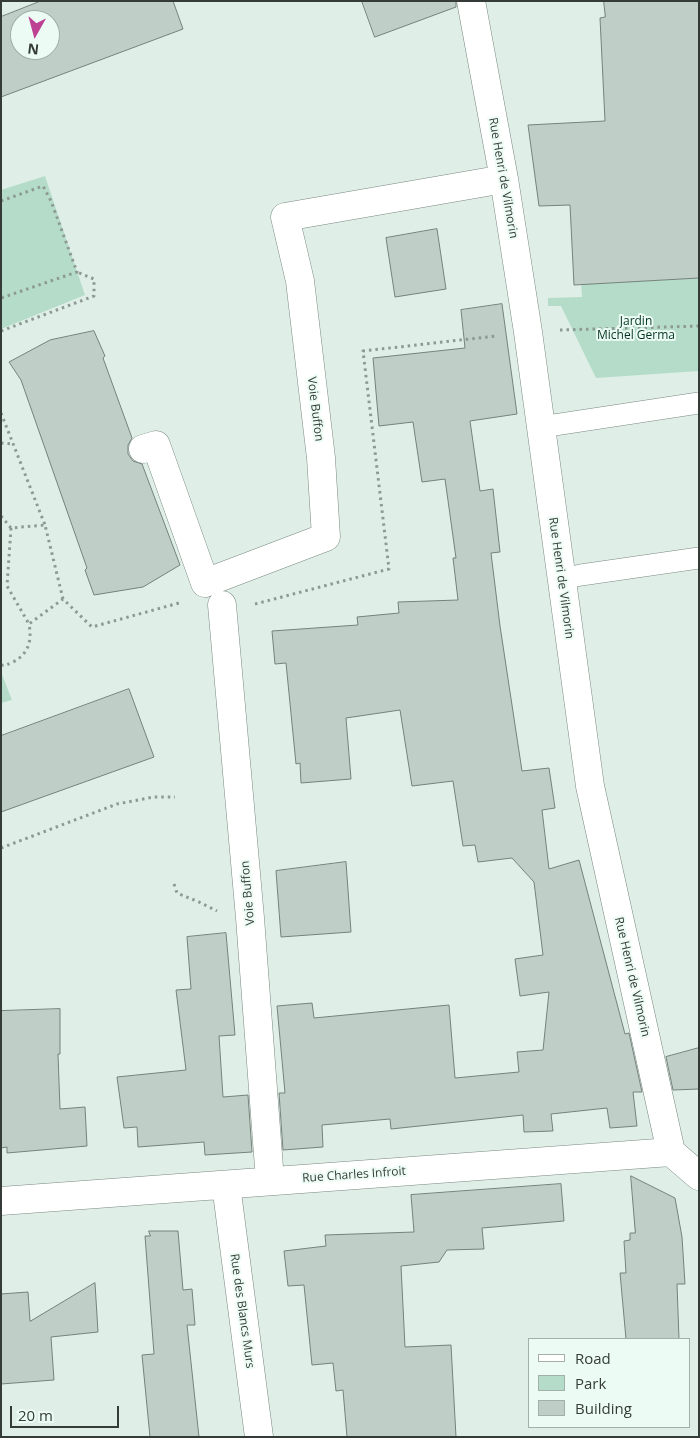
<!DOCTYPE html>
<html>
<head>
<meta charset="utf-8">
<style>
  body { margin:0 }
  #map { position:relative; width:700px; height:1438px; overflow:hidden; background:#dfefe7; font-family:"Open Sans",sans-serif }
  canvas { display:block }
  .frame { position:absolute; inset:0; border:2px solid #353c38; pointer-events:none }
  .legend { position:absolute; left:528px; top:1338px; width:162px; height:90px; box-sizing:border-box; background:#ecfcf4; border:1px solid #a3afa9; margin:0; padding:6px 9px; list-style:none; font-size:15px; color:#353c38 }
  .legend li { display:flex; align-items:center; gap:10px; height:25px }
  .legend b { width:25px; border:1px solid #a3afa9 }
  .north { position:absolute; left:10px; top:10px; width:50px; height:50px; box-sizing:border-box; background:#ecfcf4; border:1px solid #a3afa9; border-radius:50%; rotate:187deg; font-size:14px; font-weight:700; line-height:20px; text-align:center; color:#353c38 }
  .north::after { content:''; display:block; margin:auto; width:18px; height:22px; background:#bd4294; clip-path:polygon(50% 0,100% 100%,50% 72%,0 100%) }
  .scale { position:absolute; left:10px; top:1406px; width:109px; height:22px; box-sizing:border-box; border:2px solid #353c38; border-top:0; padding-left:6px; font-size:15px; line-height:18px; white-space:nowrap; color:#353c38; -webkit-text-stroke:4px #ecfcf4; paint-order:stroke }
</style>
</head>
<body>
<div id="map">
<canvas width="700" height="1438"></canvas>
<div class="frame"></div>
<ul class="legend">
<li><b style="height:6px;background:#fff"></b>Road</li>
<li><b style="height:14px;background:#b4dcc8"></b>Park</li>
<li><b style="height:14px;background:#bfcfc7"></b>Building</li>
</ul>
<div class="north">N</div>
<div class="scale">20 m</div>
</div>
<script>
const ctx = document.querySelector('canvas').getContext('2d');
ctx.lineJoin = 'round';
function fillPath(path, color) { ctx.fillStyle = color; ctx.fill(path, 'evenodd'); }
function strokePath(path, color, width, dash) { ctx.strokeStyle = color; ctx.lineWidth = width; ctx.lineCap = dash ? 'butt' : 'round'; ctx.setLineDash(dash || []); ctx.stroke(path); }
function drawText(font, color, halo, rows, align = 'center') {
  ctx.font = font + ' "Open Sans",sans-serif'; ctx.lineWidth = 4; ctx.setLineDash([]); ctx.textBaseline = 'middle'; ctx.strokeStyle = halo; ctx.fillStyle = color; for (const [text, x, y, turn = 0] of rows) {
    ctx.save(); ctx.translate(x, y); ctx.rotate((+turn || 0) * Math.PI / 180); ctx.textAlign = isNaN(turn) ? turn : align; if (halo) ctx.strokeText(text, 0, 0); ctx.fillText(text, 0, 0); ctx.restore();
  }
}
const green = new Path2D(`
  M45,176L85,295L1,329V190Z
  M581,278L593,284L699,278V371L596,378L561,306H548V298L582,297Z
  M1,672L12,700L1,703Z`);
const building = new Path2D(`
  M41,1H173L183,29L1,97V17ZM20,20H50V50H20Z
  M362,1H456V7L375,37Z
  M604,1H699V278L574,285L570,205L539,206L528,125L605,121L600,18L605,17Z
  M437,229L446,289L395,297L386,238Z
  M502,304L517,414L470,421L480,491L493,489L500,552L491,553L500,626L522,771L549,768L555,808L542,810L549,869L579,860L625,1034L629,1033L642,1092H633L637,1126L610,1128L607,1108L551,1114L553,1131L524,1132L523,1115L391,1129L390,1119L322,1125L323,1147L283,1150L279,1093H285L277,1006L312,1003L314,1018L449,1005L455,1078L519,1072L517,1052L543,1050L549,992L520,996L515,959L543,955L534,882L512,858L478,862L475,845L463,846L453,781L412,786L400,710L346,718L351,779L301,783L300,763L296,764L286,663L275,664L272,631L358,625L357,617L399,613L398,602L458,600L453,558H456L445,479L422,482L413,422L379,426L373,358L465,348L461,310Z
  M94,331L105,356L103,358L132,438L128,445V454L133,461L142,464L180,565L143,587L94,595L85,570L87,568L21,380L9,362L50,340Z
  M129,689L154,757L1,812V736Z
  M346,862L351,932L281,937L276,871Z
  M226,933L235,1035L219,1036L223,1097L248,1095L252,1152L205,1155L204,1142L138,1147L137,1127L124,1128L117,1077L186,1070L176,990L191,989L187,937Z
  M60,1009V1054H58L60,1109L85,1107L87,1146L7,1153V1147L1,1148V1011Z
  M699,1048V1089L673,1090L666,1057Z
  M631,1176L675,1198L682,1237L685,1284H677L679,1339H626L620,1273H626L624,1241L630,1240V1233H635Z
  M561,1184L564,1221L482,1228L484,1249L447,1250L439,1262L401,1266L405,1347L451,1345L456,1437H347L343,1390L336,1391L333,1363L312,1365L304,1285L288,1286L284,1251L326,1246L325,1235L414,1232L411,1195Z
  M149,1231H178L183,1290L192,1289L195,1325H187L199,1437H150L142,1355L154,1354L145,1236H150Z
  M95,1283L98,1332L51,1337L54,1380L1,1384V1294L28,1292L30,1321Z`);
const path = new Path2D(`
  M1,201L43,186L51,201L77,272L1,298
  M560,330L699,326
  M1,331L94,296V279L77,272
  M1,413L45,525
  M1,443L13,444
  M1,516L11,528L45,525L63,599
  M11,528L7,586L29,624
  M255,604L389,569L363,351L496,336
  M1,665C6,666 8,664 13,662C29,654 32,640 29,624L63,599L92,627L179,603
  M1,848L117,804L154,797H175
  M174,884L177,893L199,902L217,911`);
const lane = new Path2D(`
  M541,427L699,403
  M562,579L581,575L699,558`);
const street = new Path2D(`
  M471,1L504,179L528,332L590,786L671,1152
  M143,449L156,445L205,583L326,537L321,458L300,281L285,217L504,179
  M222,605L250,918L270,1181
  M226,1185L259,1437
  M1,1201L671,1152L699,1176`);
const streetNames = [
  ["Rue Henri de Vilmorin",503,178,80],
  ["Voie Buffon",315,409,83],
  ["Rue Henri de Vilmorin",561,578,82],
  ["Voie Buffon",248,893,-95],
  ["Rue Henri de Vilmorin",632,977,77],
  ["Rue Charles Infroit",354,1175,-4],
  ["Rue des Blancs Murs",242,1311,82]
];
const parkNames = [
  ["Jardin",636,322],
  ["Michel Germa",636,336]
];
fillPath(green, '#b4dcc8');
fillPath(building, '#bfcfc7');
strokePath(building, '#74827b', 1);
strokePath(lane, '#7a8981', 22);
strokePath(street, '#7a8981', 29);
strokePath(path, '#8d9993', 3, [2.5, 4]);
strokePath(lane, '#fff', 21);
strokePath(street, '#fff', 28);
drawText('12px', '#353c38', '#ecfcf4', streetNames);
drawText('12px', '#033322', '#ecfcf4', parkNames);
</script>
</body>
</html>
